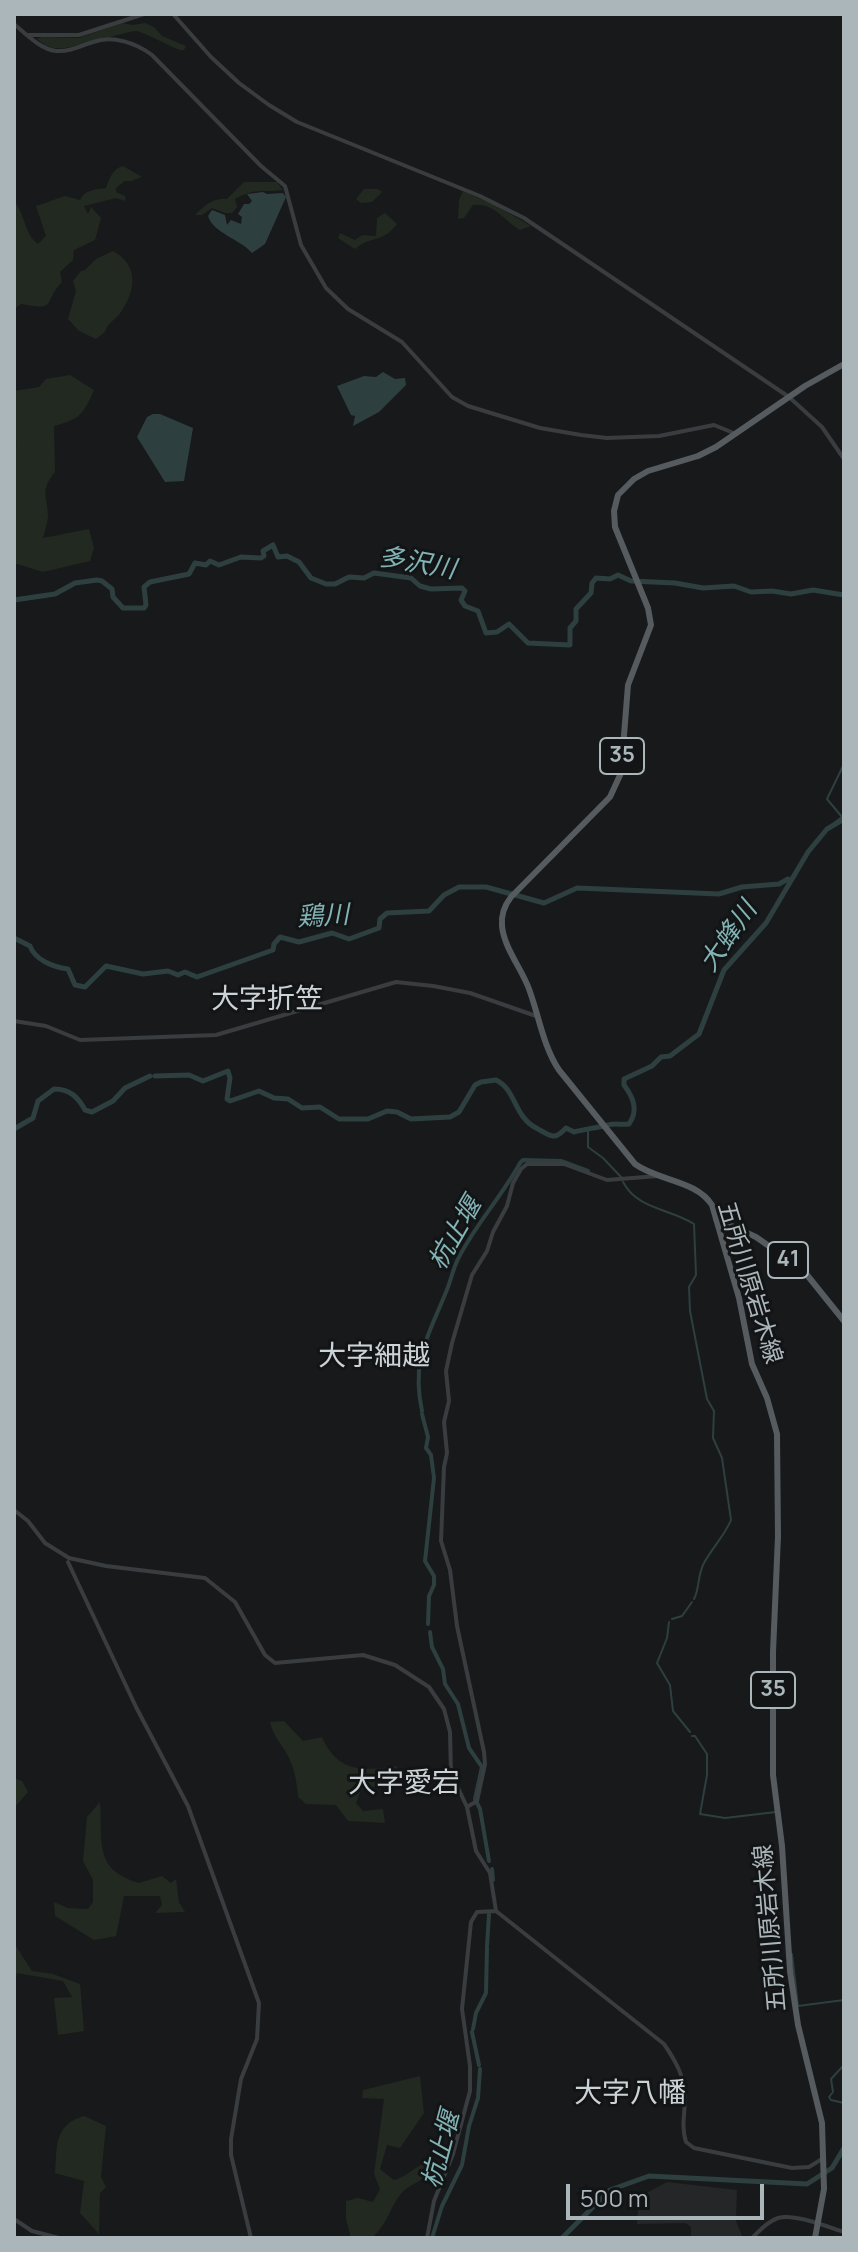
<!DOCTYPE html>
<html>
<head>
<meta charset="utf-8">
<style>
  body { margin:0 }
  #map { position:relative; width:858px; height:2252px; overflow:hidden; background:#18191b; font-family:Manrope,sans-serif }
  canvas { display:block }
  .frame { position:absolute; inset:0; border:16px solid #abb6ba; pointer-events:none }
  .scale { position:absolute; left:566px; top:2184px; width:198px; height:36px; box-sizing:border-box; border:4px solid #abb6ba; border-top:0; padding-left:10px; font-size:24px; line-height:28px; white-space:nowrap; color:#abb6ba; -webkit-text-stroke:6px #131416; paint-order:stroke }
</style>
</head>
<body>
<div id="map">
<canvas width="858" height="2252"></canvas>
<div class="frame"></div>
<div class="scale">500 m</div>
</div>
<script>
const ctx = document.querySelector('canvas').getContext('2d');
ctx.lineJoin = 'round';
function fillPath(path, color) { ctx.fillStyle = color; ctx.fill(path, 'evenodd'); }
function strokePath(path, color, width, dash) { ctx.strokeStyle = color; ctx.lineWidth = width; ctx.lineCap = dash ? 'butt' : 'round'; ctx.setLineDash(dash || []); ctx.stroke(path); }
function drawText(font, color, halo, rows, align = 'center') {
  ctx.font = font + ' Manrope,"Noto Sans JP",sans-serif'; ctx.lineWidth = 6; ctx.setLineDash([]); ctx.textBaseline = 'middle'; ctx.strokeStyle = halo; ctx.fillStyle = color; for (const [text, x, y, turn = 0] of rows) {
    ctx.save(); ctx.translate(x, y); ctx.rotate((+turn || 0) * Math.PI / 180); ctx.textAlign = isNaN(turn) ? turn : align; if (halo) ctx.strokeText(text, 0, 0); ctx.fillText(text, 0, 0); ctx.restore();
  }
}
const built = new Path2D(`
  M667,2182L737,2190L736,2221L743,2238H691V2227L686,2223L637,2224L639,2197Z`);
const green = new Path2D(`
  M122,23L133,25L145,23L154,27L162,36L186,46L184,50H180C171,47 140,30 135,31C115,34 70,51 54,48C48,47 42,43 37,39L42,37L79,38Z
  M123,166L142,177L131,181H125L116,188V192L125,196L126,201L116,198L84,206L88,214L91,207L101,218L95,240L74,250L73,260L60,272L62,282C42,303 59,311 21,304L14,309V201C25,213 24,234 38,244L46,236L36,206L65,196L80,200C84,190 97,189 106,188C109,179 113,168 123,166Z
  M244,182H277L283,190C261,193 257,187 235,199L237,207L232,213H225L212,208L202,215H195C203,207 213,197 227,199Z
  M364,189H378L382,192L372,202L361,203L356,199Z
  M463,191L495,205L531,226L520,230C503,220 494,202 473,205L464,218L458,219L459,200Z
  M385,213L397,224C382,244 371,235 355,249L338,238L340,233L355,240L362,235L376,236L377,218Z
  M113,251C139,265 136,290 121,312C115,321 107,322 105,332L96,339L79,331L68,319L76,291L73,281L81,271L85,270L96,259Z
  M70,375L94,390C83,415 80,419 54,426L55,472C39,491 48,496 48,517C47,524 45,531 43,538L89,529L94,548L90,561L43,572L14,563V464C19,452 14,408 14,391L39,387L46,379Z
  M284,1721L303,1741L322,1737C338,1773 362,1771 396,1766L399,1770L380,1785L361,1790L356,1803L363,1811L383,1809L385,1823L348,1821L336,1805L306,1804L298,1797C297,1783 295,1771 289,1758C282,1743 274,1739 270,1722Z
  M14,1778L22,1781L28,1792L14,1808Z
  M100,1802C103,1843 93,1869 139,1883L162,1876L171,1883L176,1879L179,1902L185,1912L155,1913L162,1905L160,1896H124L116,1936L94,1940L55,1916L54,1902L68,1908L88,1909L93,1902V1880L83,1861L87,1817Z
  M14,1943L32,1971L53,1974L80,1984L84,2031L58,2035L54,1998L72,1997L63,1981L17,1973L14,1984Z
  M420,2076L424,2113L400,2148L387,2145L380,2169L394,2180C408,2177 415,2165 428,2162L433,2166C422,2185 410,2182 400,2195C389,2210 387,2224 372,2238H351L346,2219V2201L358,2198L373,2202L380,2189L374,2174L384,2099L362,2098L363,2090Z
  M84,2116L106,2126L101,2177L106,2187L100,2193L99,2234L80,2213L84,2181L55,2173C57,2147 54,2124 84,2116Z`);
const water = new Path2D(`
  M263,192L267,194L283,193L286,197L265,244L252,253C240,239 213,233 208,216L212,210L225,215L227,225L231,220L241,224L242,217L238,214L244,204H249L252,201L247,194Z
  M383,372L395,379L405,378L406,385L379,412L353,426L355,416L351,415L337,386L364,376L376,377Z
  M153,414H160L193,428L184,481L165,482L137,437L147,417Z`);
const stream = new Path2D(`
  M834,823L842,817L827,799L844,764
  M588,1131V1147L603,1158L621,1177
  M623,1182C638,1210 669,1208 694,1224L696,1275L689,1287L690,1311L707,1399L714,1411L713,1438L722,1458L731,1520C725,1535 712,1548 704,1563C697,1576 700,1588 694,1599
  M672,1619L682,1616L692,1602
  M669,1622L667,1638L657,1663L670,1685L673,1711L690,1732
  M692,1736H695L707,1754V1775L700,1814L725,1818L776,1812
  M792,1954L798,2006L844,2000
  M844,2065L831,2079L833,2092L829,2097L831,2100L844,2103`);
const canal = new Path2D(`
  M422,1411C411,1360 428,1337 446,1292C451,1281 453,1268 459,1257C476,1224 502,1196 520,1163L523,1160L561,1161L588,1171
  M422,1414L428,1437L426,1448L431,1455L434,1478L425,1561L434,1576V1585L429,1596L428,1624
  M430,1632L432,1647L443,1669L445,1684L458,1704L469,1748L482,1767L475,1799L480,1809L489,1861
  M492,1869L493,1880
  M487,1946L489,1914
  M473,2029L476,2013L486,1993L487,1948
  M472,2032L479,2065
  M432,2238L442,2206L462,2165L469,2126L478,2098L480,2069`);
const river = new Path2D(`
  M14,600L55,594L75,583L97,580L102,581L112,589L113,597L123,608H144L146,605L144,587L150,582L189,574L195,563L206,565L210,561L219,565L241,557L261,558L264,556L263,551L273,545L278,557L287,556L299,562L311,578L326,584H335L349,577L364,578L374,573L411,578L420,586L431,589L462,588L465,591L461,600L465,606L478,611L486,633L497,632L509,624L528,643L570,645V628L576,621V609L591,593L592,583L596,578L610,579L618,575L631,581L675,583L703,588L734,586L751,592L772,591L791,594L813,590L844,595
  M14,938L30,946C35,960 53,967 68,969L75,985L85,987L106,966L143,974L168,971L178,975L185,972L197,977L273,950L274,944L280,937L299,942L332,933L349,939L379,928L380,919L387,913L429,911L444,895L459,887H486L544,903L577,888L719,894L742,887L779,884L788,879
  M155,1076L189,1075L203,1081L228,1071L230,1078L227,1099L230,1101L259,1091L274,1098L288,1099L302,1108L320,1107L339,1119H368L387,1111L397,1112L411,1119L450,1117L459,1112L475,1085L481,1082L496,1080C517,1090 513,1117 538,1129C551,1136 554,1141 566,1128L574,1132C585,1129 596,1128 608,1125C614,1123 622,1125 629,1124C639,1110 633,1097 624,1085V1079L652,1066L661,1057L670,1056L699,1034L724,970L766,923L808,852L827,829L844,819
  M14,1129L33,1118L38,1101L54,1089C70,1089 78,1097 85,1110L92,1112L113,1101L125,1088L150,1076
  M562,2238L610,2190L649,2176L807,2184L832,2168L844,2148`);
const minor = new Path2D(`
  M173,14L211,57L239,83L269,105L297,122L480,196L524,218L789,397L822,427L844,459
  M14,24C26,34 40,49 56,51C69,52 81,46 93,42C113,35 136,43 152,55L261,166L285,186L301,245L326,288L348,309L402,342L452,397L468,406L540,428L581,435L607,438L659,436L714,425L736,434
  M29,35H79L144,14
  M14,1021L46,1026L80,1040L216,1035L396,982L433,986L470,993L536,1016
  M14,1510L28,1521L45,1543L69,1558L106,1566L205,1578L235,1602L265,1655L275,1663L363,1655L395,1665L429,1687L444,1709L450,1732L451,1773L467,1807L476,1851L490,1873L496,1911L664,2044C675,2060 685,2077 685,2097C685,2113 681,2127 686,2142L694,2148L792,2168L809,2167L822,2159
  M68,1562L136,1707L188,1806L259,2003L257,2039L241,2079L231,2139V2155L251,2238
  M467,1807L477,1801L485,1764L484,1752L457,1626L450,1570L441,1541L444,1467L447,1453L444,1422L449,1401L446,1371L452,1343L472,1275L487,1251L493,1232L507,1206L513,1183L521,1169L527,1164H564L607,1180L658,1176
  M14,2219L32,2231L59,2238
  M427,2238L434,2201L453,2154L470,2091V2066L462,2009L471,1922L477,1912L496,1911
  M752,2238C759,2231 768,2221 778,2218C794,2213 828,2227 844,2232`);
const major = new Path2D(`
  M716,1219L756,1237L803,1270L844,1321
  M815,2238L824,2189L822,2123L798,2025L790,1971L782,1846L773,1775V1652L778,1536L777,1434L767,1398L752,1364L739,1298L712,1205C696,1180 658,1181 635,1164L559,1070C543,1046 539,1016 529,989C522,969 504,948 502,926C501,915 504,906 511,897L610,797L621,773L628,685L651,625L648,608L615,527L614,511L618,495L634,479L648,471L698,456L716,447L805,386L844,364`);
const shields = [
  [622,756,44],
  [788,1260,40],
  [773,1690,44]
];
const shieldNames = [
  ["35",622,756],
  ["41",788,1260],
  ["35",773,1690]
];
const streetNames = [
  ["五所川原岩木線",749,1283,73],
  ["五所川原岩木線",771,1928,-95]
];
const waterNames = [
  ["多沢川",417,564,10],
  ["鶏川",323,917,-3],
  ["大蜂川",729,937,-55],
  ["杭止堰",456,1234,-60],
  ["杭止堰",442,2150,-75]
];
const quarterNames = [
  ["大字折笠",267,1000],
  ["大字細越",374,1357],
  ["大字愛宕",404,1784],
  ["大字八幡",630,2094]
];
fillPath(built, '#242628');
fillPath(green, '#222920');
fillPath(water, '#2e3f3f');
strokePath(stream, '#2e3f3f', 2);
strokePath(canal, '#2e3f3f', 4);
strokePath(river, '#2e3f3f', 5);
strokePath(minor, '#393d40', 4);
strokePath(major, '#555b5f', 6);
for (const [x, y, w] of shields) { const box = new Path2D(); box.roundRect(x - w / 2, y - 18, w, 36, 6); ctx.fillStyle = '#131416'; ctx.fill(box); strokePath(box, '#abb6ba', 2); }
drawText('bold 22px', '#abb6ba', null, shieldNames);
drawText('24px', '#abb6ba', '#131416', streetNames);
drawText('italic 26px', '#82b3b5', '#131416', waterNames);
drawText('28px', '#ccd3d6', '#131416', quarterNames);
</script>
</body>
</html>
